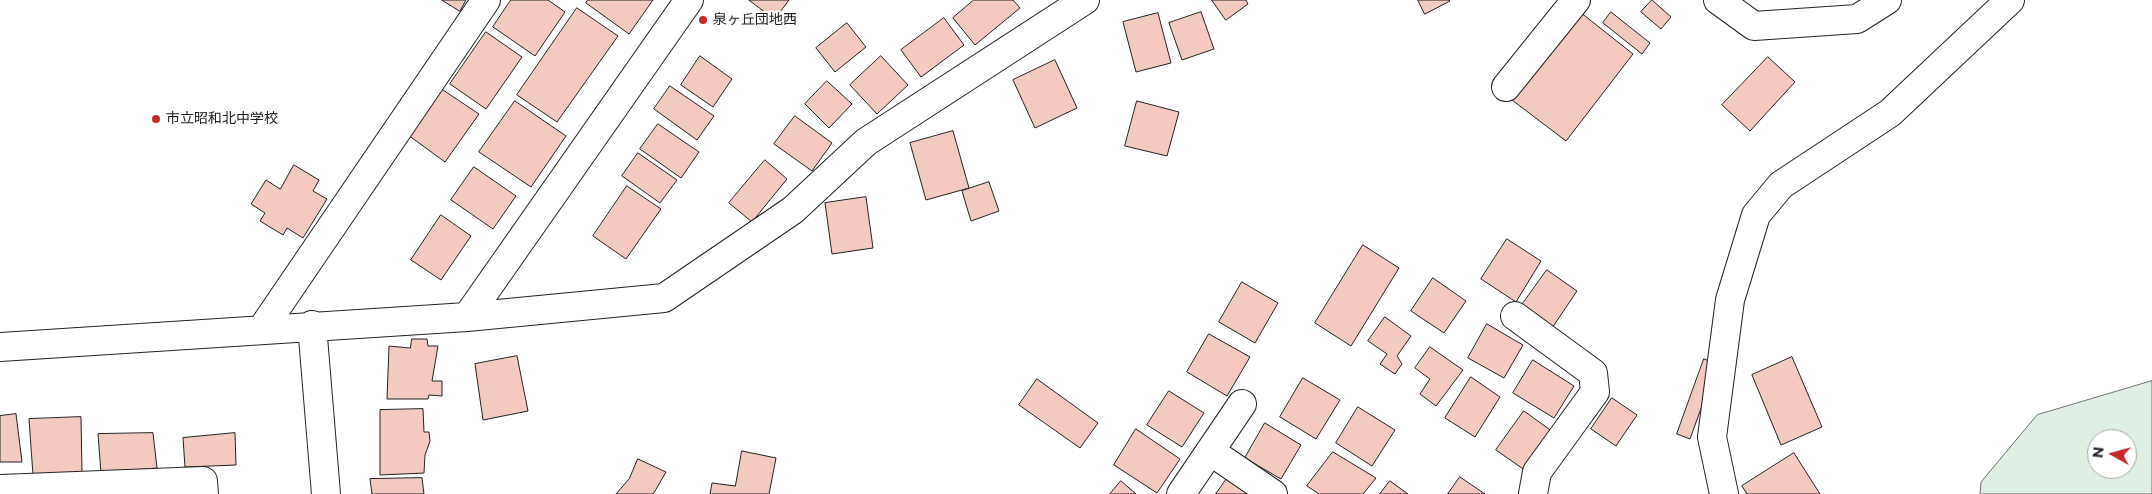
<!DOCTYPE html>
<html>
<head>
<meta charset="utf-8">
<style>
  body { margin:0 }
  #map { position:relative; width:2152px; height:494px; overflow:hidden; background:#fff; font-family:Montserrat,sans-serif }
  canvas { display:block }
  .north { position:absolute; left:2087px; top:429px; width:50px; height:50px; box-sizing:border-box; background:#fff; border:1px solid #a7a7a7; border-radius:50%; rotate:277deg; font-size:14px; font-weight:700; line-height:20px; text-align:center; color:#222 }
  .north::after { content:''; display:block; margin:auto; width:18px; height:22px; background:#c62828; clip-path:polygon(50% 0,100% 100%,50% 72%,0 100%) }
</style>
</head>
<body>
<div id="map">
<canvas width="2152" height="494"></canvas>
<div class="north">N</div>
</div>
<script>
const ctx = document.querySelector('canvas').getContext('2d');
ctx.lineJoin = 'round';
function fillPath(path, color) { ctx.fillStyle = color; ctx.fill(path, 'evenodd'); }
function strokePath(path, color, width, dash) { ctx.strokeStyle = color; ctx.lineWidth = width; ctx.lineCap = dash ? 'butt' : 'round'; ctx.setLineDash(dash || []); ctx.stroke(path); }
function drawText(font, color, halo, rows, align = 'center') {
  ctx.font = font + ' Montserrat,"Noto Sans JP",sans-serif'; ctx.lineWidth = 4; ctx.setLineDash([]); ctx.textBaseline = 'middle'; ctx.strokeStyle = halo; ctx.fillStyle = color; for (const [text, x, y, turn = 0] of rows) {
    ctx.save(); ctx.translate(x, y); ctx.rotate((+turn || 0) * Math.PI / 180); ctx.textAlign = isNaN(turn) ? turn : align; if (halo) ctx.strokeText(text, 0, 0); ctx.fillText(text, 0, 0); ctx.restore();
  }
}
const green = new Path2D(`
  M2152,381V494H1980L1981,482L2037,415ZM2097,439H2127V469H2097Z`);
const building = new Path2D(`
  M442,0H466L460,11Z
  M511,0H548L565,12L535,56L493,27Z
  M588,0H653L629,34L586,3Z
  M749,0H789L775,19Z
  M974,0H1013L1020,8L975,45L953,18Z
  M1212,0H1246L1248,4L1226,20Z
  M1418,0H1449L1450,1L1425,14Z
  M1652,0L1671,17L1661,29L1641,12Z
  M577,8L618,36L557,122L517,95Z
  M1201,12L1214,49L1182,60L1169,23Z
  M1580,12L1633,54L1566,141L1512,100Z
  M1611,12L1650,43L1642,54L1603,23Z
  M1158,13L1171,63L1136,72L1123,22Z
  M944,18L964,45L921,77L901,50Z
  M847,23L866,47L835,72L816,48Z
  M486,32L522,57L486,109L450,84Z
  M700,56L732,79L713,107L681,85Z
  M881,56L908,85L877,114L850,85Z
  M1768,57L1795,82L1750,131L1722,105Z
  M1055,60L1077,108L1035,128L1013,80Z
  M827,81L852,104L829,128L805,104Z
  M670,86L714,116L697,140L654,109Z
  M440,88L479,114L445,162L408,135Z
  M515,101L566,136L531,187L479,152Z
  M1137,101L1179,112L1167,156L1125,146Z
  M795,116L832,143L812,171L774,144Z
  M658,124L699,152L681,178L640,149Z
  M953,131L969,188L926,200L910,143Z
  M638,153L677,180L660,203L622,176Z
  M765,160L787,179L752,222L729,203Z
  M294,165L319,180L313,191L327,199L303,238L287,228L283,235L260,221L265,213L251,204L266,180L280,189Z
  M474,167L516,196L493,229L451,200Z
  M989,182L999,211L971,221L962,191Z
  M627,186L661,209L626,259L593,236Z
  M866,197L873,248L832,254L825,203Z
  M441,215L471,236L441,280L411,260Z
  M1507,239L1541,261L1516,302L1481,279Z
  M1363,245L1399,268L1351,346L1315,323Z
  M1547,270L1577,291L1550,331L1519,309Z
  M1433,278L1466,301L1444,333L1411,311Z
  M1242,282L1278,303L1255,343L1219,322Z
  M1385,317L1411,336L1397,356L1402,364L1395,374L1380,364L1387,354L1368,341Z
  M1487,324L1523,345L1504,378L1468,358Z
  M1209,334L1250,357L1227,396L1187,372Z
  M412,339H427L428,346H438L432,381H442V396L429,395L428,399H387L389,346L410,348Z
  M1430,347L1463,370L1436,406L1420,394L1430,379L1415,368Z
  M517,356L528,411L483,420L475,364Z
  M1792,357L1822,427L1781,445L1752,375Z
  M1704,359L1717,364L1690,439L1677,434Z
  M1533,360L1574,386L1554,418L1513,393Z
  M1471,377L1500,397L1475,437L1445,418Z
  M1303,378L1340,400L1316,439L1280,417Z
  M1037,379L1098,423L1080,448L1019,405Z
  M1169,391L1204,413L1182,447L1147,425Z
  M1612,398L1637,415L1616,446L1591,429Z
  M1358,407L1395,430L1372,466L1336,443Z
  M423,409L424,432H429L430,441L425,455L424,473L380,475V410Z
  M1524,411L1553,432L1526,471L1496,450Z
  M16,414L22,462H0V416Z
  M81,417L82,472L33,475L29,419Z
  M1265,423L1301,445L1281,479L1245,458Z
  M1136,429L1180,459L1157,493L1114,465Z
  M153,433L157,468L101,473L98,434Z
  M235,433L236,465L185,467L183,438Z
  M742,451L776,458L769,494H710L712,483L735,486Z
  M1333,452L1376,478L1363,494H1319L1307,486Z
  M1794,453L1820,494H1747L1742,486Z
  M638,459L666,472L655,491L653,494H616L629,479Z
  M1228,477L1251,494H1216Z
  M1460,477L1485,494H1448Z
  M422,478L424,494H372L370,479Z
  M1121,481L1136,494H1110Z
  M1390,481L1408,494H1380Z`);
const minor = new Path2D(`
  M1718,0L1754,26L1857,19L1887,0
  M1506,87L1576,0
  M1515,316L1593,373L1595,392L1537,472L1533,494
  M467,317L664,298L793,210L866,142L1085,0
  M312,325L326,494
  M262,329L486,0
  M0,347L467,317L689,0
  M1210,451L1273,494
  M0,489L203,481L204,494
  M1181,494L1242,404
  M1724,494L1712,437L1730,300L1756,215L1781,185L1890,113L2010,0`);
const markers = [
  [703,20,5,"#c62828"],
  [156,119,5,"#c62828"]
];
const poiNames = [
  ["泉ヶ丘団地西",713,20],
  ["市立昭和北中学校",166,119]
];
fillPath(green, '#e0efe3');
strokePath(green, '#6f6f6f', 1);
fillPath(building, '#f3c9c0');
strokePath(building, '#222', 1);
strokePath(minor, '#222', 30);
strokePath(minor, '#fff', 28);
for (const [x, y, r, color] of markers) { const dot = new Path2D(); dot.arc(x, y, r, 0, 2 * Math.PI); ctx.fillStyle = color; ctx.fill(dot); strokePath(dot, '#fff', 2); }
drawText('14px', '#222', '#fff', poiNames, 'left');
</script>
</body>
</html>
